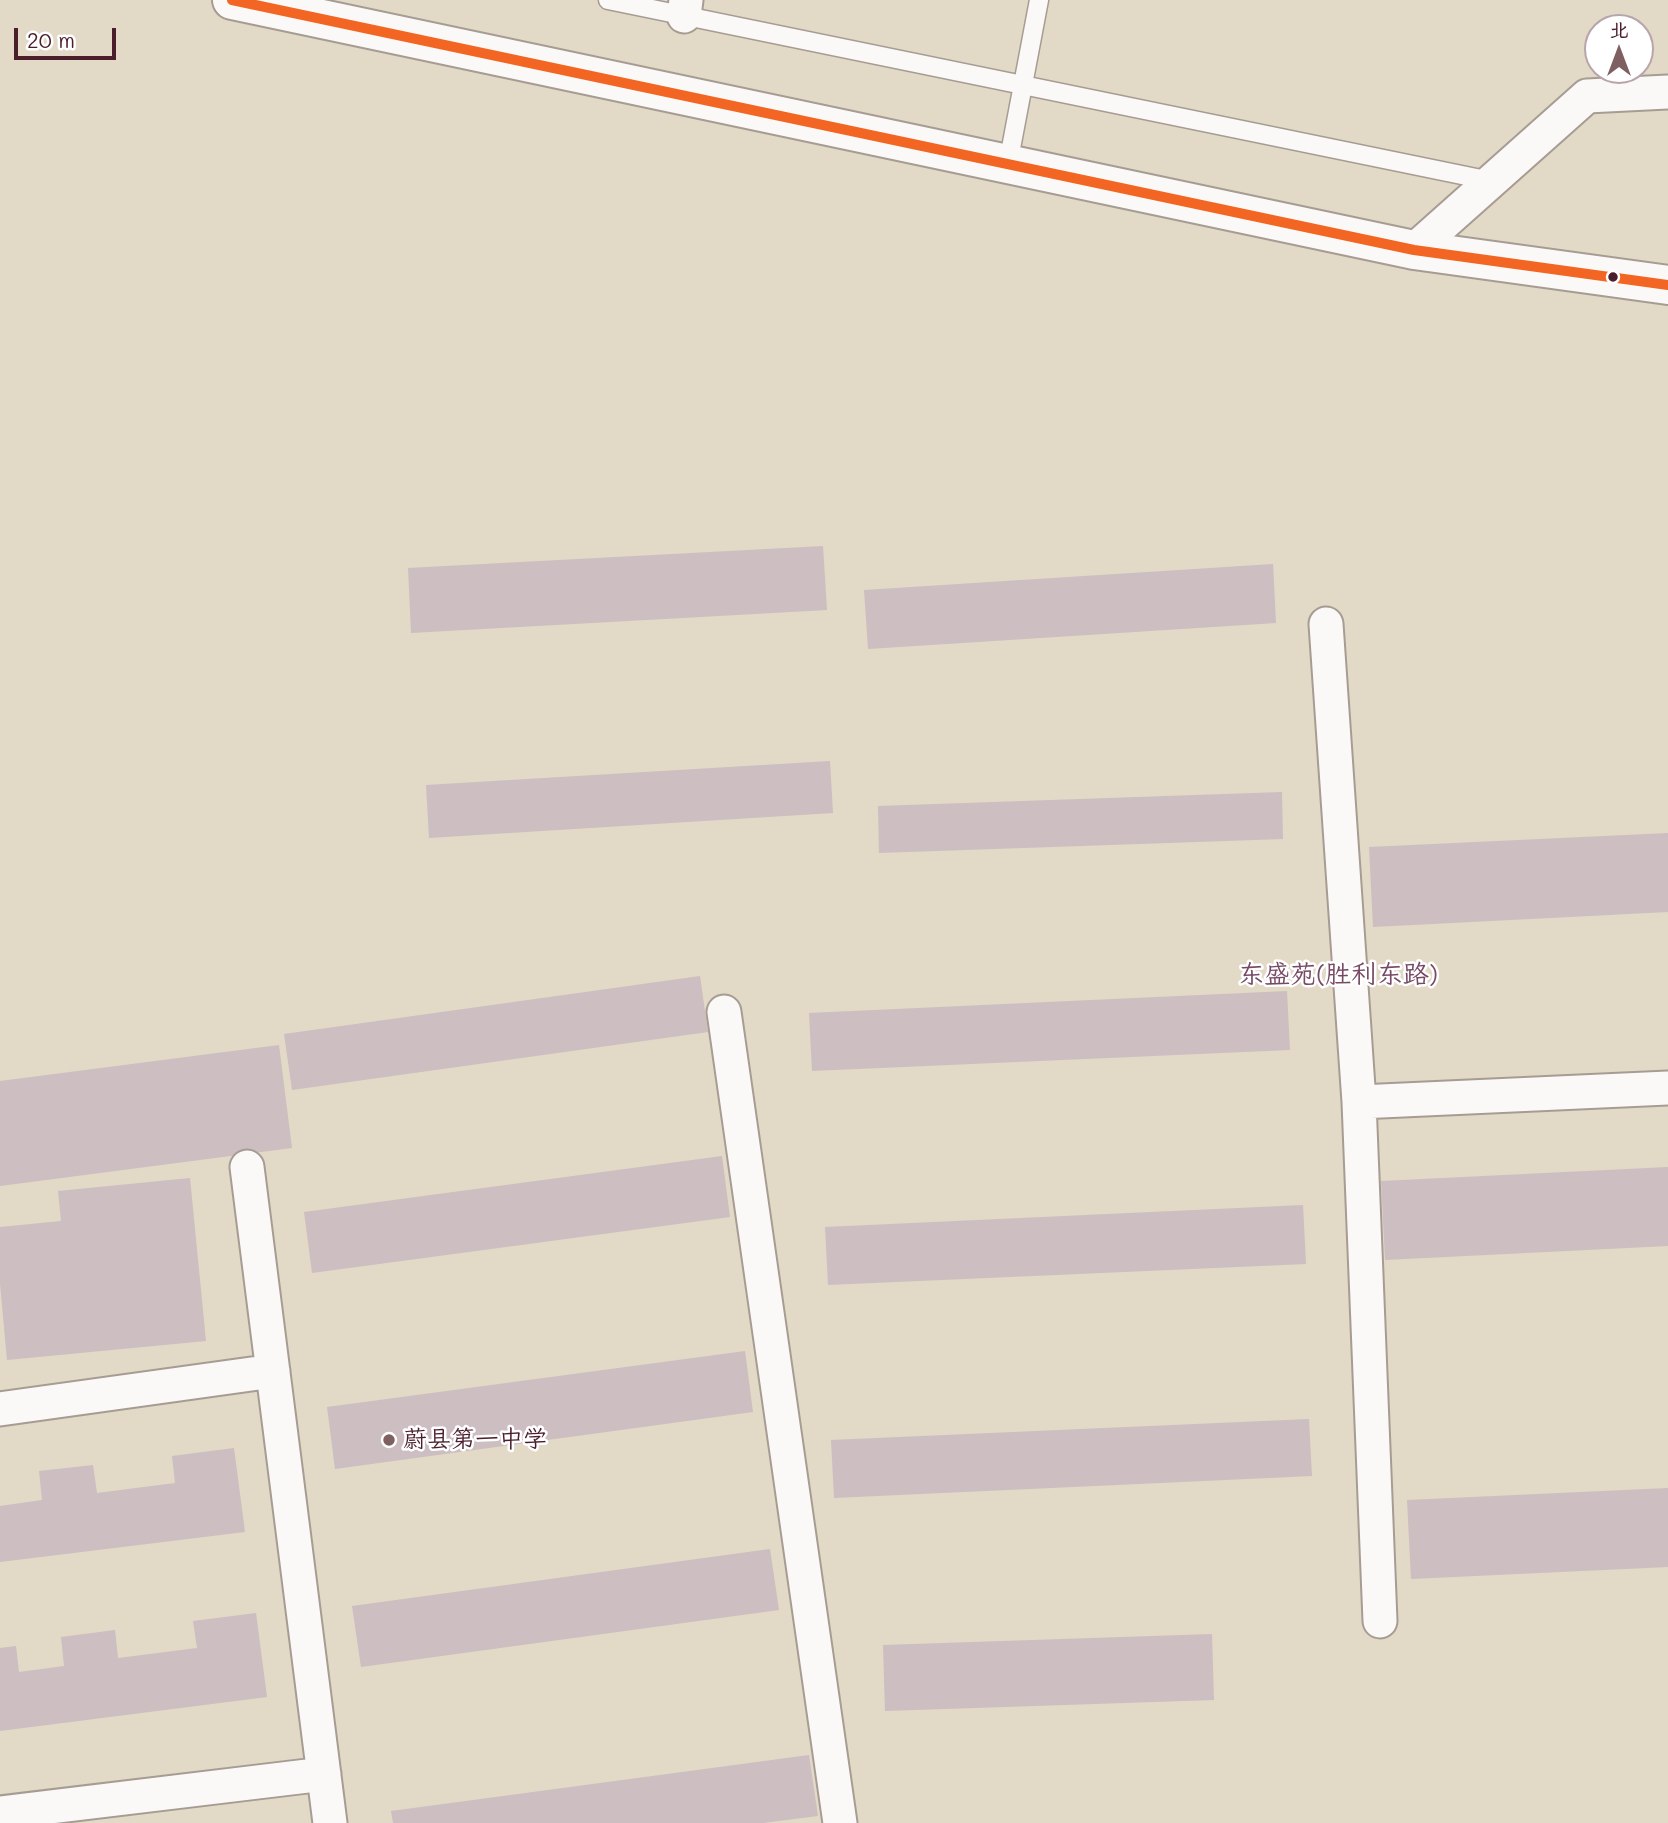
<!DOCTYPE html>
<html>
<head>
<meta charset="utf-8">
<style>
  body { margin:0 }
  #map { position:relative; width:1668px; height:1823px; overflow:hidden; background:#e2d9c7; font-family:Mali,"LXGW WenKai TC",sans-serif }
  canvas { display:block }
  .north { position:absolute; left:1584px; top:14px; width:70px; height:70px; box-sizing:border-box; background:#fff; border:2px solid #b7a5aa; border-radius:50%; rotate:0deg; font-size:19px; font-weight:700; line-height:28px; text-align:center; color:#4a1f2b }
  .north::after { content:''; display:block; margin:auto; width:24px; height:32px; background:#7f6062; clip-path:polygon(50% 0,100% 100%,50% 72%,0 100%) }
  .scale { position:absolute; left:14px; top:28px; width:102px; height:32px; box-sizing:border-box; border:4px solid #4a1f2b; border-top:0; padding-left:9px; font-size:21px; line-height:24px; white-space:nowrap; color:#4a1f2b; -webkit-text-stroke:5px #fff; paint-order:stroke }
</style>
</head>
<body>
<div id="map">
<canvas width="1668" height="1823"></canvas>
<div class="north">北</div>
<div class="scale">20 m</div>
</div>
<script>
const ctx = document.querySelector('canvas').getContext('2d');
ctx.lineJoin = 'round';
function fillPath(path, color) { ctx.fillStyle = color; ctx.fill(path, 'evenodd'); }
function strokePath(path, color, width, dash) { ctx.strokeStyle = color; ctx.lineWidth = width; ctx.lineCap = dash ? 'butt' : 'round'; ctx.setLineDash(dash || []); ctx.stroke(path); }
function drawText(font, color, halo, rows, align = 'center') {
  ctx.font = font + ' Mali,"LXGW WenKai TC",sans-serif'; ctx.lineWidth = 5; ctx.setLineDash([]); ctx.textBaseline = 'middle'; ctx.strokeStyle = halo; ctx.fillStyle = color; for (const [text, x, y, turn = 0] of rows) {
    ctx.save(); ctx.translate(x, y); ctx.rotate((+turn || 0) * Math.PI / 180); ctx.textAlign = isNaN(turn) ? turn : align; if (halo) ctx.strokeText(text, 0, 0); ctx.fillText(text, 0, 0); ctx.restore();
  }
}
const building = new Path2D(`
  M823,546L827,610L411,633L408,568Z
  M1273,564L1276,623L868,649L864,590Z
  M830,761L833,813L429,838L426,785Z
  M1282,792L1283,839L879,853L878,806Z
  M1668,833V912L1373,927L1369,847Z
  M700,976L708,1032L292,1090L284,1034Z
  M1287,991L1290,1050L812,1071L809,1013Z
  M279,1045L292,1148L0,1186V1081Z
  M722,1156L730,1217L312,1273L304,1212Z
  M1668,1167V1246L1385,1260L1381,1181Z
  M190,1178L206,1341L7,1360L0,1284V1227L61,1221L58,1191Z
  M1303,1205L1306,1264L828,1285L825,1227Z
  M745,1351L753,1412L335,1469L327,1407Z
  M1309,1419L1312,1476L834,1498L831,1440Z
  M234,1448L245,1532L0,1562V1506L42,1500L39,1471L93,1465L97,1493L175,1483L172,1456Z
  M1668,1488V1567L1411,1579L1407,1500Z
  M770,1549L779,1610L361,1667L352,1606Z
  M256,1613L267,1697L0,1731V1648L16,1646L19,1672L64,1666L61,1637L115,1630L118,1658L197,1648L193,1621Z
  M1212,1634L1214,1700L885,1711L883,1645Z
  M809,1755L818,1816L763,1823H393L391,1811Z`);
const service = new Path2D(`
  M608,0L1491,181
  M1008,164L1039,0`);
const minor = new Path2D(`
  M684,16L686,0
  M1414,250L1587,96L1668,92
  M1326,624L1359,1102L1380,1621
  M724,1012L840,1823
  M1359,1102L1668,1088
  M247,1167L330,1823
  M0,1409L273,1371
  M0,1813L324,1774`);
const secondary = new Path2D(`
  M232,0L1414,250L1668,285`);
const bus1 = new Path2D(`
  M232,0L1414,250L1668,285`);
const markers = [
  [1613,277,6,"#4a1f2b"],
  [389,1440,7,"#7f6062"]
];
const poiNames = [
  ["蔚县第一中学",403,1440]
];
const neighbourhoodNames = [
  ["东盛苑(胜利东路)",1338,975]
];
fillPath(building, '#ccbec1');
strokePath(service, '#a79c93', 21);
strokePath(minor, '#a79c93', 37);
strokePath(secondary, '#a79c93', 42);
strokePath(service, '#fbf9f7', 18);
strokePath(minor, '#fbf9f7', 33);
strokePath(secondary, '#fbf9f7', 38);
strokePath(bus1, '#f26522', 10);
for (const [x, y, r, color] of markers) { const dot = new Path2D(); dot.arc(x, y, r, 0, 2 * Math.PI); ctx.fillStyle = color; ctx.fill(dot); strokePath(dot, '#fff', 2.5); }
drawText('24px', '#4a1f2b', '#fff', poiNames, 'left');
drawText('26px', '#774964', '#fff', neighbourhoodNames);
</script>
</body>
</html>
